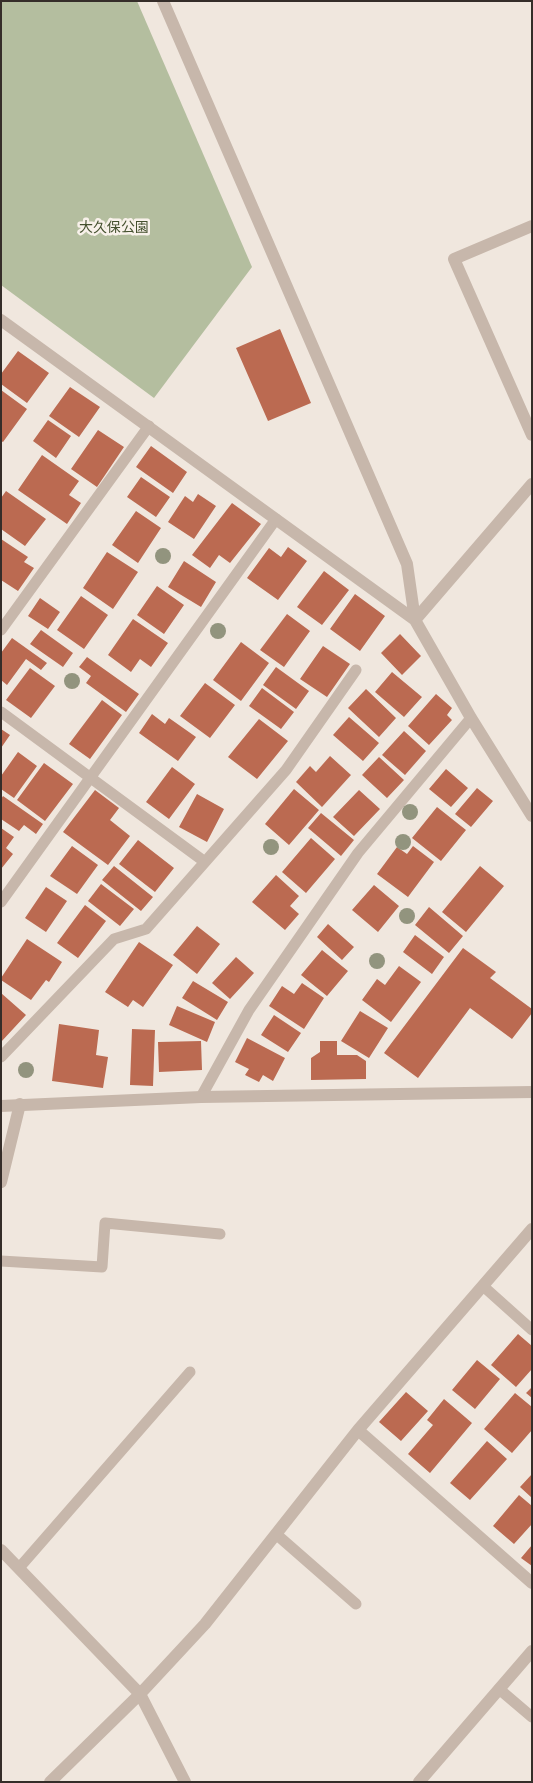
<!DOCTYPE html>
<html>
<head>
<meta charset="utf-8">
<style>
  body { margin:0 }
  #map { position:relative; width:533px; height:1783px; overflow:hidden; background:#f0e7de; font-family:"Sofia Sans Condensed",sans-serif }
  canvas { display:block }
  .frame { position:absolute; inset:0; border:2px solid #352d29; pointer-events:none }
</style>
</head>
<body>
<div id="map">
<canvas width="533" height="1783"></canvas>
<div class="frame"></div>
</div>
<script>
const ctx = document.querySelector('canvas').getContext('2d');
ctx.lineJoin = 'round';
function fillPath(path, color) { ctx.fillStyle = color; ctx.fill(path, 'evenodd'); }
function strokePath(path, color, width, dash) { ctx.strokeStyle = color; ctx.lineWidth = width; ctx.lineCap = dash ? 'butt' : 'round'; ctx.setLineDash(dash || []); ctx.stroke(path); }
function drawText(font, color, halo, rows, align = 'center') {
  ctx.font = font + ' "Sofia Sans Condensed","Noto Sans JP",sans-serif'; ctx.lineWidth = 5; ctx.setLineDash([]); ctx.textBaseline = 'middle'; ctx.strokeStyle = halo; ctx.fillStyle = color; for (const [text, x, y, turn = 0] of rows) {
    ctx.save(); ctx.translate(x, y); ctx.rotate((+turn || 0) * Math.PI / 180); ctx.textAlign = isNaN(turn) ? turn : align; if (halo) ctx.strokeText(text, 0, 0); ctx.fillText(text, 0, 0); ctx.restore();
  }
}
const green = new Path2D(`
  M1,1H137L252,267L154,398L1,285Z`);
const building = new Path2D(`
  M280,329L311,403L268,421L236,348Z
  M18,351L49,373L27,403L1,384V374Z
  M70,387L100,407L79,437L49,416Z
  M1,390L27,409L3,442L1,441Z
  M48,420L71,436L56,458L33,441Z
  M98,430L124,447L97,487L71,469Z
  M151,446L187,472L173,493L136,467Z
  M42,455L79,481L69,495L81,503L67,524L18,490Z
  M141,477L170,497L156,517L127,497Z
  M6,491L46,519L25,546L1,529V498Z
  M198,494L216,506L194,539L168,522L185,496L193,502Z
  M232,503L261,524L230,563L219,555L210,568L192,555Z
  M136,511L161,528L138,563L112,545Z
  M1,539L28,557L24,562L34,568L18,591L1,580Z
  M288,547L307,561L278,600L247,578L269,548L281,557Z
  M107,552L138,572L113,609L83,588Z
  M184,561L216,582L201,607L168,587Z
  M324,571L349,590L322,625L297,607Z
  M157,586L184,605L164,634L137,615Z
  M355,594L385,616L360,651L330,629Z
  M81,596L108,615L84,649L57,630Z
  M40,598L60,612L48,629L28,616Z
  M287,614L310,631L284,667L260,650Z
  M133,619L168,643L151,667L140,659L131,672L108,655Z
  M41,630L73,653L63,667L30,644Z
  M400,634L421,656L402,675L381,653Z
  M12,638L47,663L41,670L26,659L7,685L1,680V653Z
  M241,642L269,663L241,701L213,680Z
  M323,646L350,664L327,697L300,679Z
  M87,657L139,694L126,712L86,683L91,676L79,667Z
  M276,667L309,691L296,709L263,685Z
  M30,668L55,686L31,718L6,700Z
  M392,672L422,697L404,717L375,692Z
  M205,683L235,705L210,738L180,716Z
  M262,688L294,712L281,729L249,706Z
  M366,689L396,718L379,737L348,708Z
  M436,694L452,708L447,715L452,720L429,745L408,726Z
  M102,700L122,715L90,759L69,744Z
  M152,714L165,724L169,718L196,737L178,761L139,733Z
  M349,717L379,743L363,761L333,735Z
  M259,719L288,741L257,779L228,757Z
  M1,729L10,735L1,748Z
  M404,731L426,751L405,775L382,755Z
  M18,752L37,766L14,798L1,789V776Z
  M330,756L351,775L322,807L296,782L310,766L316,772Z
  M379,757L404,780L387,798L362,775Z
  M44,763L73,784L45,821L17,800Z
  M172,767L195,784L169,819L146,802Z
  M446,769L468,788L451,807L429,789Z
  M477,788L493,801L471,827L455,814Z
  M294,789L319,810L289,845L265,824Z
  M95,790L119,808L110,820L130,836L108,865L63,832Z
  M359,790L380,809L354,836L333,817Z
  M197,794L224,809L207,842L179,827Z
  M3,796L43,824L36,834L24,825L19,831L1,819V799Z
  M437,807L466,830L441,861L412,838Z
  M321,813L354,840L341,856L308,828Z
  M1,828L14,837L6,848L13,854L1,869Z
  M311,838L335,859L306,893L282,872Z
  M138,840L174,868L155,892L119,864Z
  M72,846L98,865L77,894L50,876Z
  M413,846L434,862L408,897L377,874L397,847L407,854Z
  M114,866L153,897L141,911L102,880Z
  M480,866L504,886L466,932L442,912Z
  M276,875L299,896L290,906L299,914L285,930L252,902Z
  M101,884L134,909L120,926L88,901Z
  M374,885L399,906L378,932L352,910Z
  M46,887L67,901L46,932L25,918Z
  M85,905L106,921L78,958L57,943Z
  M429,907L463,936L449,953L415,925Z
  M328,924L354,947L342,960L317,937Z
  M197,926L220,944L197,974L173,955Z
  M415,935L444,957L432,974L403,952Z
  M27,939L62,962L49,982L46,980L31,1000L1,980V978Z
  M139,942L173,965L143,1007L133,1000L128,1007L105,992Z
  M463,948L496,972L490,978L532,1009V1013L512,1039L470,1008L418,1078L384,1053Z
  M322,950L348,971L327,996L301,975Z
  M236,957L254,973L230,999L212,983Z
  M399,966L421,982L391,1022L362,1000L377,979L385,985Z
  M193,981L228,1002L217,1020L182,998Z
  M302,983L324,998L304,1029L269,1006L282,986L294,994Z
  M1,993L26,1015L1,1042Z
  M177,1006L215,1022L207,1042L169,1025Z
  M360,1011L388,1028L369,1058L341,1041Z
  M274,1015L301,1033L288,1052L261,1035Z
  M59,1024L99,1030L96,1055L108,1057L103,1088L52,1081Z
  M132,1029L155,1030L153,1086L130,1085Z
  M247,1038L285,1058L273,1081L263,1075L259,1082L245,1075L249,1069L235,1062Z
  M201,1041L202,1070L159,1072L158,1042Z
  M320,1041H337V1055H357L366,1061V1079L311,1080V1058L320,1052Z
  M518,1334L532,1346V1369L516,1387L491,1365Z
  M477,1360L500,1379L475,1409L452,1390Z
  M532,1387V1398L526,1393Z
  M406,1392L428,1411L401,1441L379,1422Z
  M515,1393L532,1407V1430L512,1453L484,1429Z
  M444,1399L472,1423L430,1473L408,1454L433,1425L427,1420Z
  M487,1441L507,1459L470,1500L450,1483Z
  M532,1474V1498L520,1487Z
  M519,1495L532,1506V1524L514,1544L493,1526Z
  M532,1545V1566L521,1558Z`);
const service = new Path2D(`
  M1,630L149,426
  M1,712L205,862
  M1,902L276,519
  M1,1057L114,939L146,929L286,770L356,670
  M201,1097L249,1010L358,853L471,718
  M1,1261L102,1267L105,1223L220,1234
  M483,1286L532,1330
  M276,1534L356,1604
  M19,1568L190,1372
  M499,1689L532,1717`);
const minor = new Path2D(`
  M163,1L407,564L415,620L471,718L532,816
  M532,226L454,259L532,435
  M1,320L415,620L532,484
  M1,1182L20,1104
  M358,1430L532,1583
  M1,1550L140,1694L185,1782
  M50,1782L140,1694L205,1624L358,1430L532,1229`);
const tertiary = new Path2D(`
  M1,1106L201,1097L532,1092
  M419,1782L532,1651`);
const trees = [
  [163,556],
  [218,631],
  [72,681],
  [410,812],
  [403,842],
  [271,847],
  [407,916],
  [377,961],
  [26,1070]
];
const parkNames = [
  ["大久保公園",114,228]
];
fillPath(green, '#b4be9f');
fillPath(building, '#bb6a51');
strokePath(service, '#c7b7ab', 11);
strokePath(minor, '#c7b7ab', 12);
strokePath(tertiary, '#c7b7ab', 12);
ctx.fillStyle = '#92947e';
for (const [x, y] of trees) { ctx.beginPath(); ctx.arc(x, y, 8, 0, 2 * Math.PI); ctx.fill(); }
drawText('14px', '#45512f', '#f8f1ea', parkNames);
</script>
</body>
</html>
